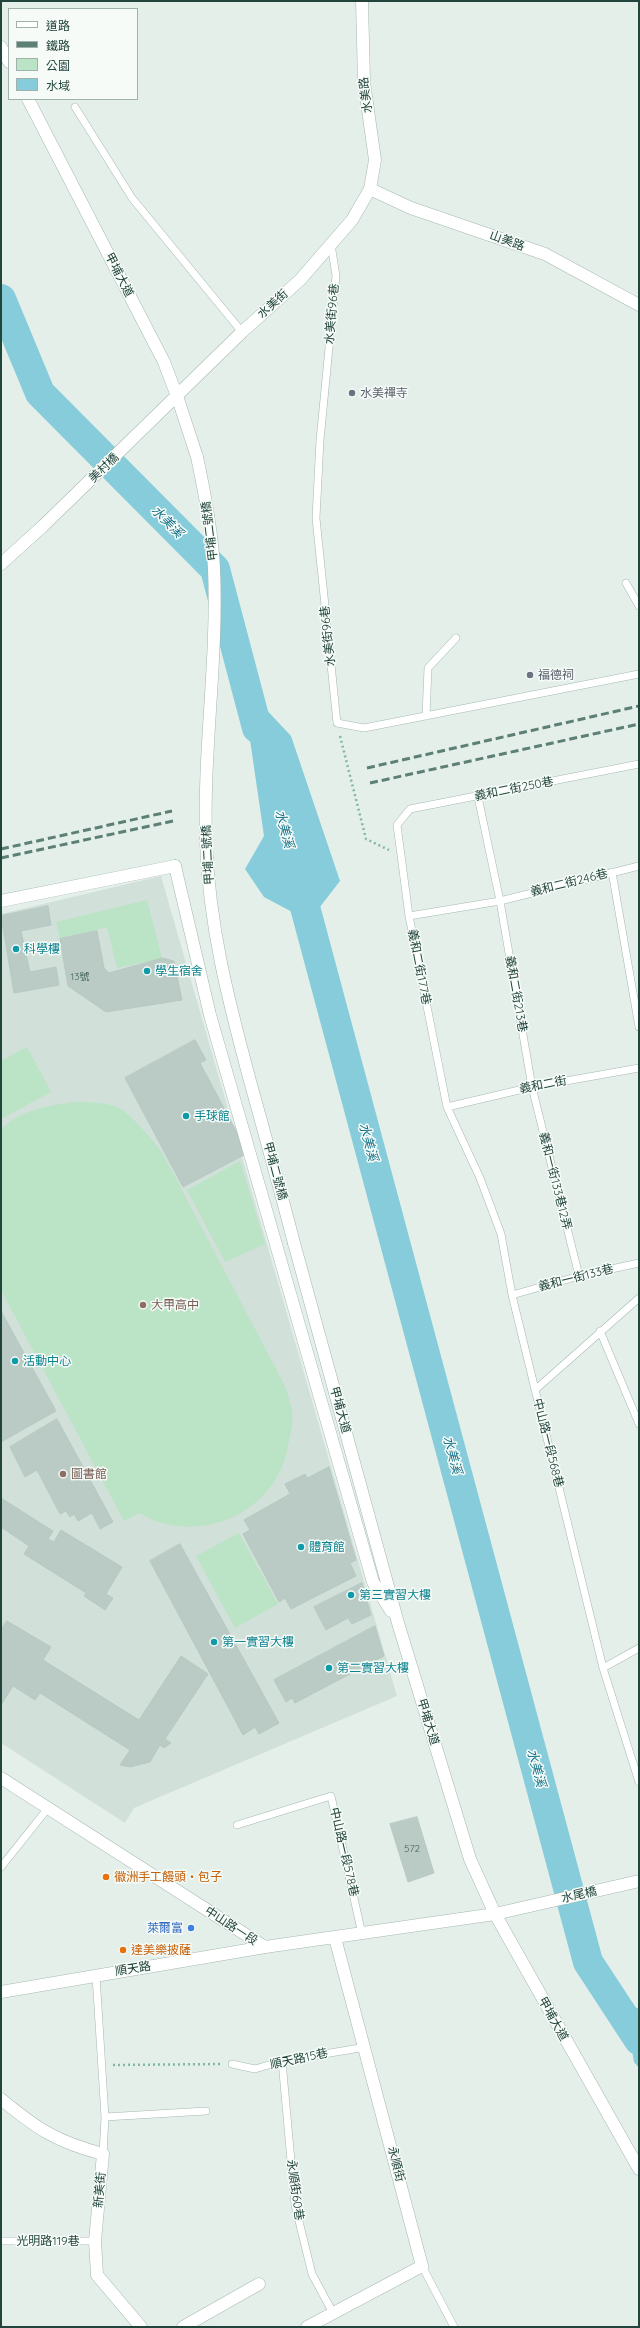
<!DOCTYPE html>
<html>
<head>
<meta charset="utf-8">
<style>
  body { margin:0 }
  #map { position:relative; width:640px; height:2328px; overflow:hidden; background:#e4efea; font-family:Quicksand,"Noto Sans TC",sans-serif }
  canvas { display:block }
  .frame { position:absolute; inset:0; border:2px solid #21443b; pointer-events:none }
  .legend { position:absolute; left:8px; top:8px; width:130px; height:92px; box-sizing:border-box; background:#f6fbf8; border:1px solid #a1b2ac; margin:0; padding:5px 7px; list-style:none; font-size:12px; color:#21443b }
  .legend li { display:flex; align-items:center; gap:8px; height:20px }
  .legend b { width:20px; border:1px solid #a1b2ac }
</style>
</head>
<body>
<div id="map">
<canvas width="640" height="2328"></canvas>
<div class="frame"></div>
<ul class="legend">
<li><b style="height:5px;background:#fff"></b>道路</li>
<li><b style="height:5px;background:#5c7f76"></b>鐵路</li>
<li><b style="height:11px;background:#bbe3c6"></b>公園</li>
<li><b style="height:11px;background:#86ccda"></b>水域</li>
</ul>
</div>
<script>
const ctx = document.querySelector('canvas').getContext('2d');
ctx.lineJoin = 'round';
function fillPath(path, color) { ctx.fillStyle = color; ctx.fill(path, 'evenodd'); }
function strokePath(path, color, width, dash) { ctx.strokeStyle = color; ctx.lineWidth = width; ctx.lineCap = dash ? 'butt' : 'round'; ctx.setLineDash(dash || []); ctx.stroke(path); }
function drawText(font, color, halo, rows, align = 'center') {
  ctx.font = font + ' Quicksand,"Noto Sans TC",sans-serif'; ctx.lineWidth = 3; ctx.setLineDash([]); ctx.textBaseline = 'middle'; ctx.strokeStyle = halo; ctx.fillStyle = color; for (const [text, x, y, turn = 0] of rows) {
    ctx.save(); ctx.translate(x, y); ctx.rotate((+turn || 0) * Math.PI / 180); ctx.textAlign = isNaN(turn) ? turn : align; if (halo) ctx.strokeText(text, 0, 0); ctx.fillText(text, 0, 0); ctx.restore();
  }
}
const built = new Path2D(`
  M161,876L397,1696L134,1808L125,1823L1,1743V914Z`);
const green = new Path2D(`
  M147,900L162,958L117,968L107,927L60,939L56,922Z
  M27,1047L51,1092L1,1119V1061Z
  M73,1102C88,1102 102,1102 117,1107C129,1112 155,1142 163,1154L285,1386C288,1394 290,1402 292,1410C294,1421 290,1435 288,1446C278,1505 216,1540 158,1522C152,1520 145,1516 139,1513L124,1521L1,1290V1129C21,1110 47,1106 73,1102Z
  M240,1161L265,1244L225,1262L187,1190Z
  M239,1533L278,1604L235,1628L196,1556Z`);
const water = new Path2D(`
  M247,689L291,736L340,881L309,921L264,897L245,869L264,836L248,726Z
  M611,1996L639,2009V2068L634,2062L631,2044Z`);
const river = new Path2D(`
  M1,299L40,393L215,569L257,728
  M298,881L588,1962L639,2040`);
const building = new Path2D(`
  M48,906L51,925L21,931L30,972L56,967L59,985L14,993L1,916Z
  M97,931L104,968L109,973L162,958L174,961L182,1000L106,1012L68,986L60,939Z
  M195,1040L206,1060L200,1063L248,1153L183,1187L125,1078Z
  M1,1311L56,1411L1,1442Z
  M57,1419L113,1522L100,1529L92,1513L78,1521L74,1514L70,1517L66,1511L60,1514L37,1470L25,1477L10,1447Z
  M329,1467L356,1560L350,1563L356,1576L291,1609L285,1598L279,1602L243,1534L250,1530L244,1520L290,1494L285,1484L305,1474L307,1478Z
  M1,1498L53,1531L48,1539L54,1542L61,1530L122,1567L106,1594L113,1598L105,1610L84,1596L86,1593L24,1554L29,1546L1,1527Z
  M180,1544L279,1723L259,1734L255,1727L243,1735L150,1561Z
  M362,1583L371,1615L352,1624L348,1618L326,1630L314,1607Z
  M7,1621L51,1647L43,1660L139,1720L181,1656L208,1674L165,1739L171,1743L164,1748L160,1745L150,1762L130,1767L120,1765L130,1750L40,1693L35,1700L13,1686L1,1705V1630Z
  M375,1626L384,1656L295,1703L292,1698L286,1702L274,1680Z
  M417,1817L434,1873L408,1882L390,1824Z`);
const path = new Path2D(`
  M340,736L366,839L389,850
  M113,2065L222,2064`);
const service = new Path2D(`
  M75,107L132,198L242,332
  M331,244L336,276L320,440L316,518L337,723L364,728L639,674
  M626,583L639,606
  M426,716L428,668L456,638
  M639,764L410,809L397,825L409,916L447,1107L480,1178L501,1234L512,1295L603,1668L639,1782
  M478,797L500,901L532,1087L579,1276
  M612,872L639,1027
  M409,916L500,901L639,866
  M447,1107L532,1087L639,1068
  M512,1295L579,1276L639,1263
  M600,1331L639,1424
  M535,1390L639,1298
  M603,1668L639,1648
  M237,1825L331,1796L362,1934
  M1,1867L48,1808
  M96,1976L105,2117L103,2154
  M282,2061L295,2205L312,2274L333,2313
  M232,2064L255,2069L282,2061L366,2047
  M105,2117L206,2111
  M1,2241H95
  M422,2266L454,2327`);
const minor = new Path2D(`
  M370,189L411,208L545,254L639,305
  M1,901L175,866
  M1,1778L265,1947
  M1,2099C37,2129 57,2142 103,2154L95,2241L97,2275L141,2327
  M183,2327L259,2284
  M307,2327L422,2266L335,1938`);
const tertiary = new Path2D(`
  M1,47L9,62
  M28,99L164,362L177,396L197,457
  M1,564L43,526L242,332L300,280L352,220L370,189L375,160L364,82L362,1
  M175,866L210,1015L373,1582L391,1611
  M294,1243L398,1623L470,1859L495,1914L639,2169
  M1,1992L265,1947L495,1914L639,1881`);
const rail = new Path2D(`
  M367,768L639,706
  M370,783L639,724
  M1,849L172,811
  M1,858L173,821`);
const tertiaryBridge = new Path2D(`
  M197,457C205,494 212,531 214,568C218,659 203,750 206,841C209,926 228,999 250,1081C265,1135 280,1189 294,1243`);
const markers = [
  [352,393,4,"#6b7280"],
  [530,675,4,"#6b7280"],
  [16,949,4,"#0f9aa8"],
  [147,971,4,"#0f9aa8"],
  [186,1116,4,"#0f9aa8"],
  [143,1305,4,"#8d6e63"],
  [15,1361,4,"#0f9aa8"],
  [63,1474,4,"#8d6e63"],
  [301,1547,4,"#0f9aa8"],
  [351,1595,4,"#0f9aa8"],
  [214,1642,4,"#0f9aa8"],
  [329,1668,4,"#0f9aa8"],
  [106,1877,4,"#e8710a"],
  [191,1928,4,"#3f7fe0"],
  [123,1950,4,"#e8710a"]
];
const numberNames = [
  ["13號",80,977],
  ["572",412,1849]
];
const streetNames = [
  ["水美路",366,95,-97],
  ["山美路",507,241,20],
  ["甲埔大道",119,275,63],
  ["水美街",273,304,-42],
  ["水美街96巷",332,314,-85],
  ["美村橋",104,468,-44],
  ["甲埔二號橋",210,531,-97],
  ["水美街96巷",328,636,-96],
  ["義和二街250巷",514,789,-11],
  ["甲埔二號橋",208,855,-93],
  ["義和二街246巷",569,883,-14],
  ["義和二街177巷",419,967,79],
  ["義和二街213巷",516,994,80],
  ["義和二街",543,1085,-11],
  ["甲埔二號橋",275,1171,75],
  ["義和一街133巷12弄",555,1181,76],
  ["義和一街133巷",576,1278,-14],
  ["甲埔大道",340,1410,75],
  ["中山路一段568巷",548,1443,76],
  ["甲埔大道",428,1722,73],
  ["中山路一段578巷",344,1852,77],
  ["水尾橋",579,1895,-13],
  ["中山路一段",231,1926,33],
  ["順天路",133,1969,-9],
  ["甲埔大道",553,2019,61],
  ["順天路15巷",299,2059,-12],
  ["永順街",396,2164,76],
  ["新美街",100,2190,-85],
  ["永順街60巷",295,2190,82],
  ["光明路119巷",48,2241]
];
const worshipNames = [
  ["水美禪寺",360,393],
  ["福德祠",538,675]
];
const cultureNames = [
  ["科學樓",24,949],
  ["學生宿舍",155,971],
  ["手球館",194,1116],
  ["活動中心",23,1361],
  ["體育館",309,1547],
  ["第三實習大樓",359,1595],
  ["第一實習大樓",222,1642],
  ["第二實習大樓",337,1668]
];
const educationNames = [
  ["大甲高中",151,1305],
  ["圖書館",71,1474]
];
const foodNames = [
  ["徽洲手工饅頭‧包子",114,1877],
  ["達美樂披薩",131,1950]
];
const shopNames = [
  ["萊爾富",183,1928]
];
const waterNames = [
  ["水美溪",167,522,45],
  ["水美溪",284,829,75],
  ["水美溪",368,1142,75],
  ["水美溪",452,1455,75],
  ["水美溪",536,1768,75]
];
fillPath(built, '#d2e0da');
fillPath(green, '#bbe3c6');
fillPath(water, '#86ccda');
strokePath(river, '#86ccda', 30);
fillPath(building, '#b9cbc4');
strokePath(building, '#b6cac2', 1);
strokePath(service, '#a6b8b2', 8);
strokePath(minor, '#a6b8b2', 13);
strokePath(tertiary, '#a6b8b2', 13);
strokePath(path, '#81b7a7', 2.5, [2, 3]);
strokePath(service, '#fff', 7);
strokePath(minor, '#fff', 12);
strokePath(tertiary, '#fff', 12);
strokePath(rail, '#5c7f76', 3, [8, 4]);
strokePath(tertiaryBridge, '#a6b8b2', 13, []);
strokePath(tertiaryBridge, '#fff', 12);
for (const [x, y, r, color] of markers) { const dot = new Path2D(); dot.arc(x, y, r, 0, 2 * Math.PI); ctx.fillStyle = color; ctx.fill(dot); strokePath(dot, '#f6fbf8', 1.5); }
drawText('10px', '#47665d', null, numberNames);
drawText('12px', '#21443b', '#f6fbf8', streetNames);
drawText('12px', '#5b616d', '#f6fbf8', worshipNames, 'left');
drawText('12px', '#0d838f', '#f6fbf8', cultureNames, 'left');
drawText('12px', '#785e54', '#f6fbf8', educationNames, 'left');
drawText('12px', '#c56008', '#f6fbf8', foodNames, 'left');
drawText('12px', '#366cbe', '#f6fbf8', shopNames, 'right');
drawText('italic 13px', '#137288', '#f6fbf8', waterNames);
</script>
</body>
</html>
